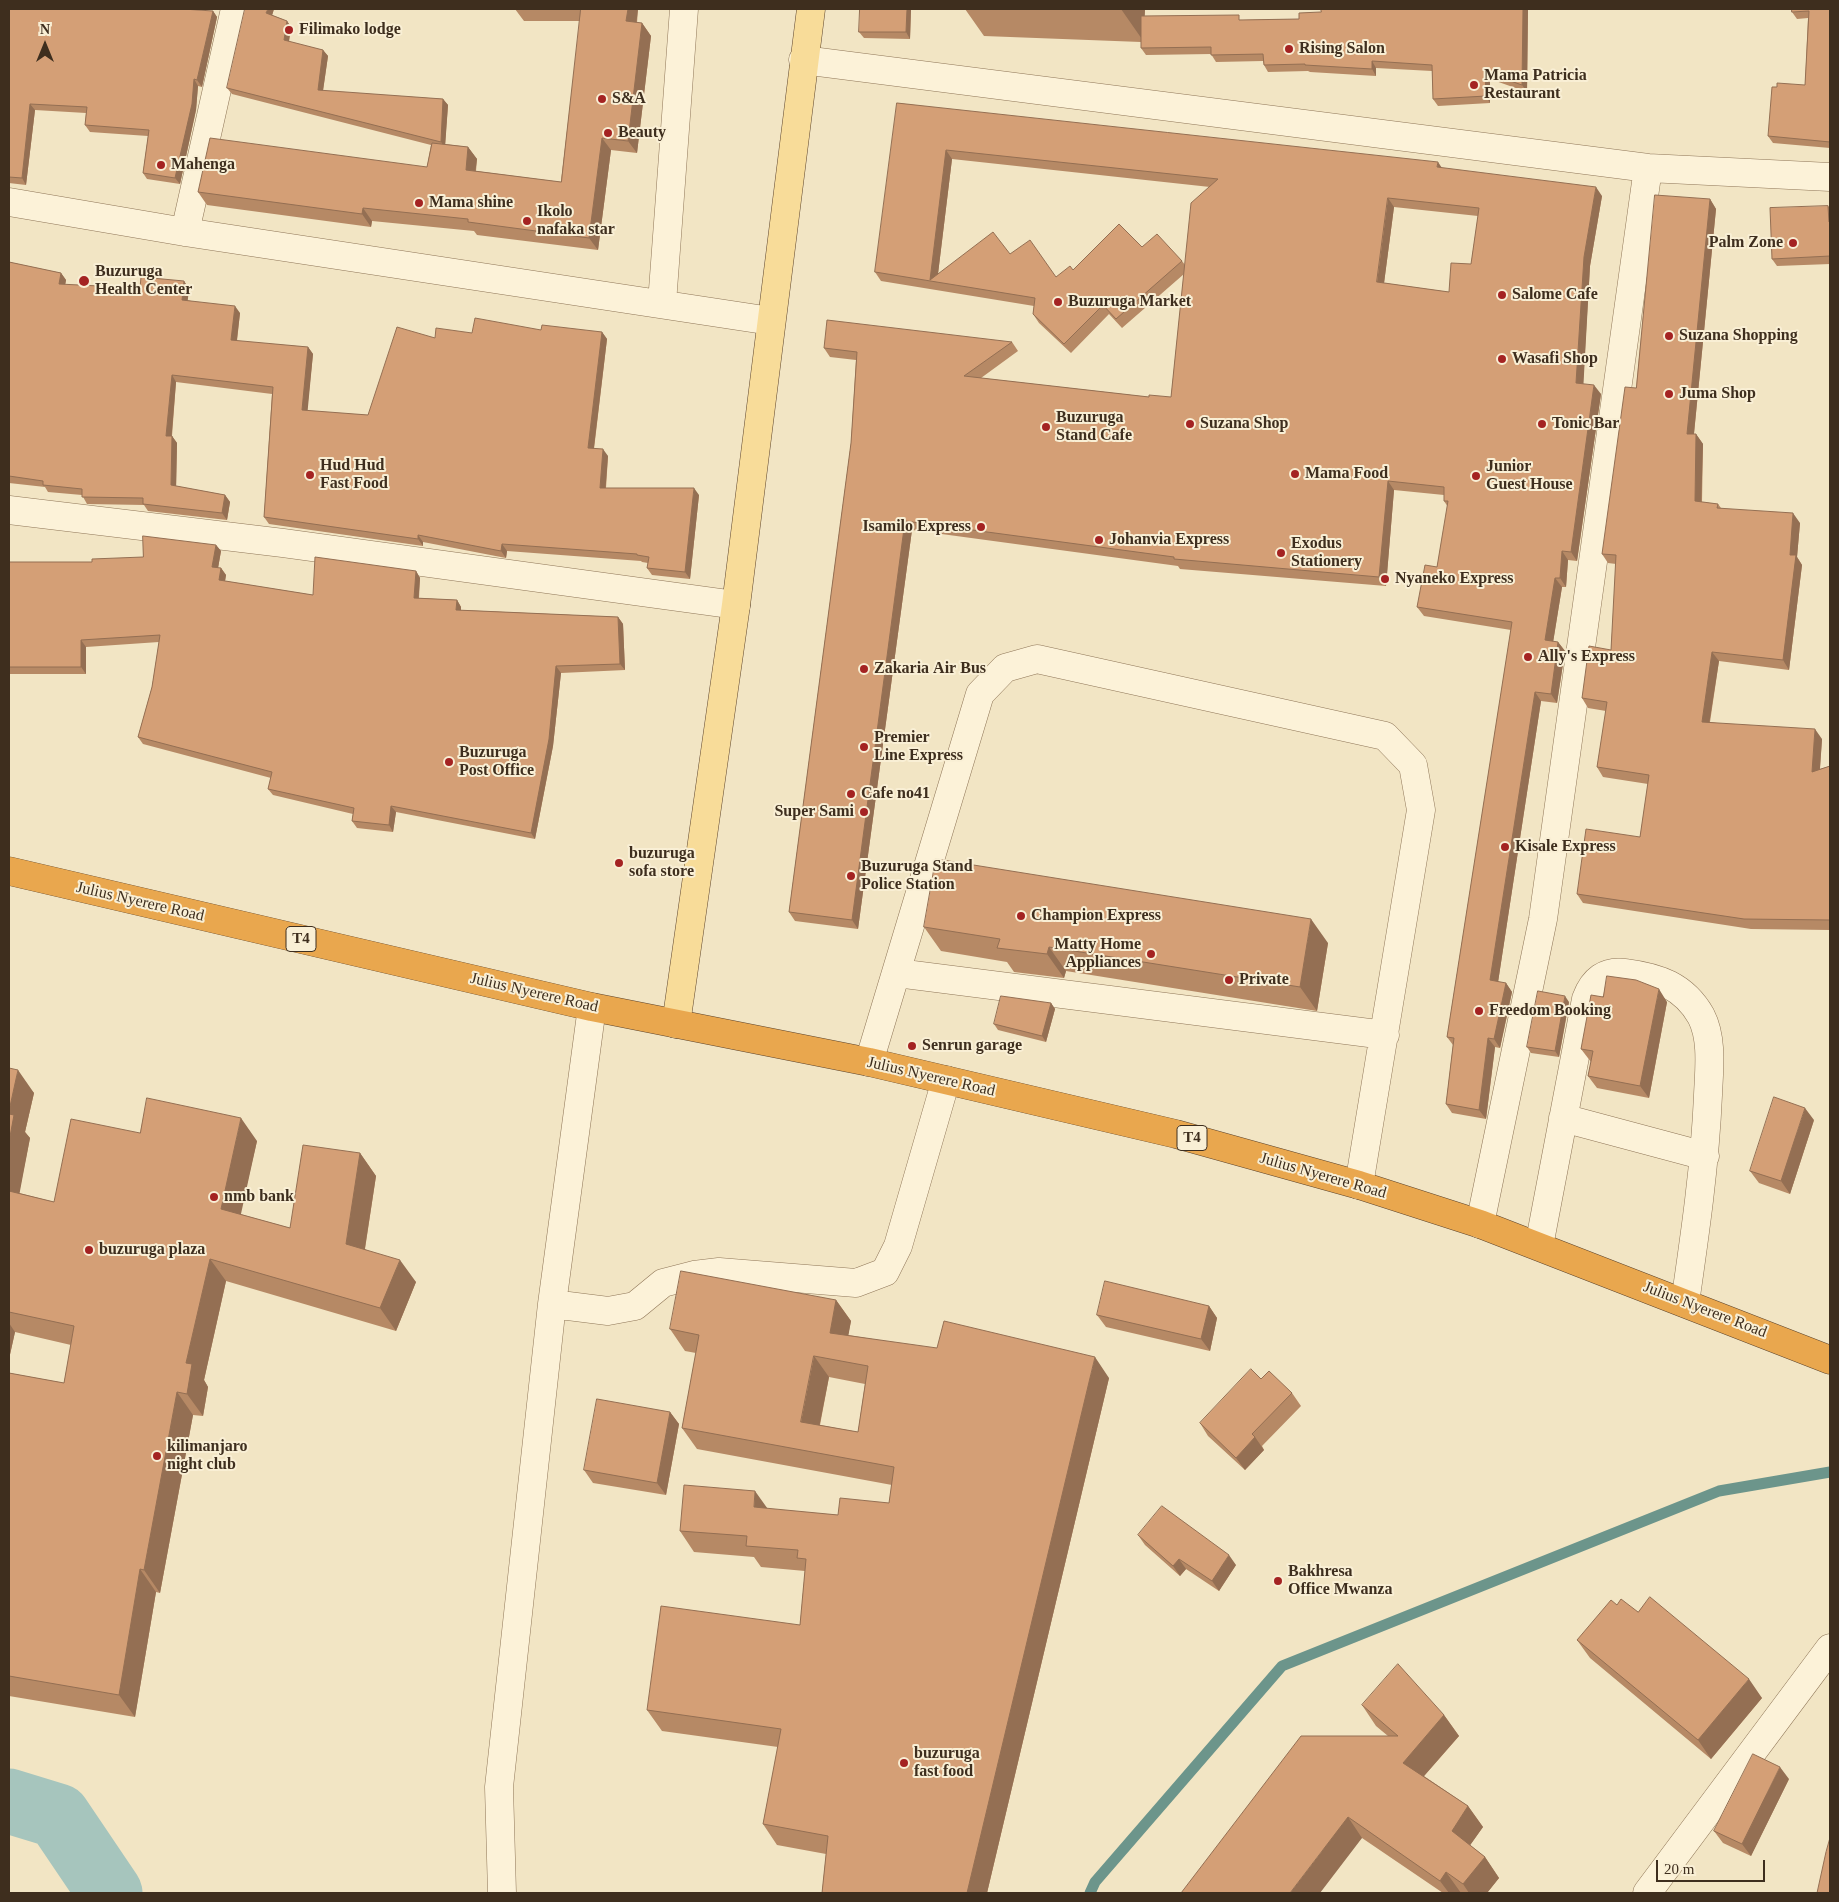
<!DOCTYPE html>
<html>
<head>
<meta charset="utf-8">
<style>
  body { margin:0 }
  #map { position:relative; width:1839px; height:1902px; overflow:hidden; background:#f2e5c4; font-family:"Times New Roman",serif }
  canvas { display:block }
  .frame { position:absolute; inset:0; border:10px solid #3e2e1e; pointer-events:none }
  .north { position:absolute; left:20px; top:20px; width:50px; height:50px; -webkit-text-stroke:4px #f9efd5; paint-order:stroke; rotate:0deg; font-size:14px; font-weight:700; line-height:20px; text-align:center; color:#3e2e1e }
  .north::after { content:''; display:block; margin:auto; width:18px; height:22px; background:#3e2e1e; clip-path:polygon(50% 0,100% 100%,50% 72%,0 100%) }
  .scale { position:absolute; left:1656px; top:1860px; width:109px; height:22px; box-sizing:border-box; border:2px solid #3e2e1e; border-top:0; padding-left:6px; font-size:15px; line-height:18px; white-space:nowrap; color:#3e2e1e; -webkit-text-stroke:4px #f9efd5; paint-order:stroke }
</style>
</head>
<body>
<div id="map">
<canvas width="1839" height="1902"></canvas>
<div class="frame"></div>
<div class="north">N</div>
<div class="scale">20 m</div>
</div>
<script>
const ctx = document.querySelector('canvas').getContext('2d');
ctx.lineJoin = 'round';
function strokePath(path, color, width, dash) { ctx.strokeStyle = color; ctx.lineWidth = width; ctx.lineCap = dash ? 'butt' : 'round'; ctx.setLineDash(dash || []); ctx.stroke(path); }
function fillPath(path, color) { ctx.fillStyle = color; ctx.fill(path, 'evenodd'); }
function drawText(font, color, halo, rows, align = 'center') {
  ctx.font = font + ' "Times New Roman",serif'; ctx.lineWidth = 4; ctx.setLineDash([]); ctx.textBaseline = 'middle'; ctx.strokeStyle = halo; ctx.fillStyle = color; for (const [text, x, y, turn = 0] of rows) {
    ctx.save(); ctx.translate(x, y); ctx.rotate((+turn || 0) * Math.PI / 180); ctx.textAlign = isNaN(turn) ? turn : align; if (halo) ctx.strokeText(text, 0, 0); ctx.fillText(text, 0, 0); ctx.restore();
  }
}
const stream = new Path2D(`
  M1090,1893L1095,1882L1282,1666L1719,1491L1830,1472`);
const river = new Path2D(`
  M9,1801L58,1816L110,1893`);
const minor = new Path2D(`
  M803,60L1648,168L1830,177
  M9,202L185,232L771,321
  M185,232L235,9
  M662,303L684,9
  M9,510L283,543L736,605
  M897,973L1385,1035
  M869,1062L980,694L1005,668L1037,659L1385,736L1413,765L1421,810L1359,1185
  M1563,1118L1705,1156
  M1480,1224L1543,919L1648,168
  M1539,1246L1586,999C1593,980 1605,970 1626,973C1658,977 1684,986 1701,1016C1713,1039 1709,1070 1708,1095C1705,1165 1695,1234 1685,1303
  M552,1304L608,1311L635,1306L663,1283L694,1275L719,1272L856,1283L885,1272L898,1246L946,1080
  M502,1893L499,1787L552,1304L592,1007
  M1647,1893L1830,1648`);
const major = new Path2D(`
  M676,1024L736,605L811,9`);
const highway = new Path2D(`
  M9,871L592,1007L869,1062L1176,1134L1359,1185L1480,1224L1830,1360`);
const wall = new Path2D(`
  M9,9L213,11L217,17L202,87L198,86L196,110L180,184L147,179L143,173L148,136L90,132L85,125L86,113L35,110L26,185L9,183Z
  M274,9L272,15L287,21L291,27L289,42L323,50L328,56L323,91L443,99L448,105L445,144L468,147L477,159L476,171L561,182L580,21H524L515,9H638L637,23H642L651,36L637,153L611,150L598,250L477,235L474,231L372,221L371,227L207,205L198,192L427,167L431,145L232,94L227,88Z
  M911,9L910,39L864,38L859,32Z
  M965,9H1145L1144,16L1243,20L1299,19L1321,12V9H1528L1527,92L1490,79V103L1438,106L1433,99L1432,71L1376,68V76L1310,72L1308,71L1268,72L1264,65L1263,61L1216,62L1211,54L1146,55L1141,48V42L984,36Z
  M1830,9V148L1773,143L1768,136L1805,85L1808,18L1797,19L1792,12Z
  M897,103L1442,168L1602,196L1590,266L1583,384L1601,394L1577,561L1568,560L1566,587H1562L1553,642H1558L1565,651L1557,703L1541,701L1498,982L1506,983L1512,992L1500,1048L1495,1047L1486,1119L1452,1113L1446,1104L1453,1045L1447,1037L1511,630L1424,616L1417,607L1437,567L1448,507L1444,501V495L1394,490L1386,586L1180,569L1178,566L912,530L858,929L795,921L789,912L851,443L856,360L830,357L824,348L1012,342L1018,351L981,378L1149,397H1171L1184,274L1122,328L1109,314L1071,353L1039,323L1033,314L1034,306L881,281L875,272ZM952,159L1210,187L1185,265L1182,261L1142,247L1073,270L1056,277L1010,254L938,274ZM1394,207L1478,216L1471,264L1449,292L1384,283Z
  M1710,199L1716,209L1694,434H1696L1703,444L1702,502L1718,504L1721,508L1800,523L1797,557L1802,565L1789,670L1719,661L1710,722L1822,739L1820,769L1830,766V930L1751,929L1583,903L1577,894L1640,837L1648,784L1603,777L1597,767L1606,711L1588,708L1582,698L1611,650L1616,564L1608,563L1602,554L1636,388Z
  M1828,206L1830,209V264L1777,266L1772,259Z
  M9,262L61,273L66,280L65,285L140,288L184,281L189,289L187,300L240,313L237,341L308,347L313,354L307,411L368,415L435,338L472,333L541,330L602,332L607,339L594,449L608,456L606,488L699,495L690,579L652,575L647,568L648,563L642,562L641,561L507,551L506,558L423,542V546L269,524L264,517L272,394L176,382L172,436L177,443L176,486L225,495L230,502L227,520L148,511L144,505L87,504L82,495L48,492L45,487L9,483Z
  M216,545L221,551L218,568H221L226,575L225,581L313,595L416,571L420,578L419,598L457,600L461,607V610L618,617L623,624L625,670L561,673L553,746L535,839L396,812L393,832L357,828L352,821L353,814L273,795L268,789L271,778L143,744L138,737L152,687L159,642L86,647V674H9V562H92L143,557Z
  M924,927L1328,943L1317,1011L1066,971L1064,978L1014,972L1007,962L941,951Z
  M1603,997L1667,1002L1649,1098L1597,1088L1588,1076L1591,1062L1581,1049Z
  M1569,1002L1559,1057L1531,1053L1527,1047Z
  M1051,1003L1055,1009L1046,1042L998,1030L994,1024Z
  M9,1068L34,1093L25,1132L30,1138L19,1193L54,1202L140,1133L257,1141L240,1214L290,1228L360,1153L376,1176L365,1249L416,1282L396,1331L226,1281L204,1380L208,1387L203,1416L193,1415L160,1593L156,1592L135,1717L9,1696V1373L64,1383L71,1345L15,1332L9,1359Z
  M1814,1120L1790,1194L1759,1183L1750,1171Z
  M836,1300L851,1321L848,1335L1109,1378L987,1893H822L826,1854L777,1845L763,1824L778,1747L662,1731L647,1710L800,1625L805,1571L761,1567L754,1557L694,1552L680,1531L767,1509L838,1515L889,1503L892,1485L697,1449L682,1428L696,1353L685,1351L670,1329ZM829,1377L865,1384L858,1432L820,1425Z
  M1209,1306L1217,1318L1210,1351L1106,1327L1097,1315Z
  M1261,1379L1292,1393L1301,1406L1262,1446L1264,1450L1245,1470L1208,1436L1200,1423Z
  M670,1412L679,1424L666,1495L593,1483L584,1470Z
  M1138,1535L1236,1565L1219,1591L1186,1569L1180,1576L1145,1545Z
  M1617,1605L1638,1612L1762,1698L1711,1759L1590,1658L1577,1640Z
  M1362,1705L1444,1715L1459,1736L1424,1776L1468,1806L1483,1827L1470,1845L1485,1857L1499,1878L1487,1893H1443L1362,1838L1181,1893L1388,1736L1376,1726Z
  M1789,1779L1751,1856L1723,1843L1714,1831Z`);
const shadedWall = new Path2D(`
  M268,9H274L271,19L266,13Z
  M628,9H638L635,34L626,21Z
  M907,9H911L910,39L906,32Z
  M1121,9H1145L1144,42Z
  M1523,9H1528L1527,92L1522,85Z
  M213,11L217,17L202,87L197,80Z
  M287,21L291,27L288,47L284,40Z
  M642,23L651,36L637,153L628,141Z
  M323,50L328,56L322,97L318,90Z
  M1372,61L1376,68V76L1372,69Z
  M1485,72L1490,79V103L1486,96Z
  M194,79L198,86L196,110L180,184L175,178Z
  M443,99L448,105L445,148L441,142Z
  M30,104L35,110L26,185L22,178Z
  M602,138L611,150L598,250L589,238Z
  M468,147L477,159L474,182L466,170Z
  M946,150L952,159L937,282L930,280Z
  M1438,162L1444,171L1437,167Z
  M1596,187L1602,196L1590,266L1583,392L1576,383L1584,257Z
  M1388,198L1394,207L1383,291L1377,282Z
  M1710,199L1716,209L1693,443L1687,434Z
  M1828,206L1830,209V225L1829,222Z
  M363,208L372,221L371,227L362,214Z
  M61,273L66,280L64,291L59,284Z
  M184,281L189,289L187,307L182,300Z
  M235,306L240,313L236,347L231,340Z
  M602,332L607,339L593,455L588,448Z
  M308,347L313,354L307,417L302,410Z
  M172,375L176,382L171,443L166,436Z
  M1594,385L1601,394L1577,561L1571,552Z
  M1696,434L1703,444L1701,511L1695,501Z
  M172,436L177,443L176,492L171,485Z
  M603,449L608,456L605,495L600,488Z
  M1388,481L1394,490L1386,586L1379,577Z
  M694,488L699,495L690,579L685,572Z
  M225,495L230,502L227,520L222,513Z
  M1793,513L1800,523L1797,557L1802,565L1789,670L1783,660L1790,555Z
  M905,521L912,530L858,929L852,920Z
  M418,535L423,542V546L418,539Z
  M502,544L507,551L506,558L501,551Z
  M216,545L221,551L217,574L212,567Z
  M1562,551L1568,560L1566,587L1560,578Z
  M221,568L226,575L224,587L219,580Z
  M416,571L420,578L418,605L414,598Z
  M1555,578L1562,587L1552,649L1545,640Z
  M457,600L461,607V616L456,610Z
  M618,617L623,624L625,670L620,664Z
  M81,640L86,647V674L81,667Z
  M1558,642L1565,651L1557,703L1551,694Z
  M1712,652L1719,661L1708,731L1702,722Z
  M556,666L561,673L553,746L535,839L531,833Z
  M1535,692L1541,701L1497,989L1490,980Z
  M1815,729L1822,739L1819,781L1812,772Z
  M391,806L396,812L393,832L389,825Z
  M1311,919L1328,943L1317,1011L1300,987Z
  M1049,947L1066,971L1064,978L1047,954Z
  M1506,983L1512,992L1500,1048L1494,1039Z
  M1659,989L1667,1002L1649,1098L1640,1086Z
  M1565,996L1569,1002L1559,1057L1555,1051Z
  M1051,1003L1055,1009L1046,1042L1042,1036Z
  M1488,1038L1495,1047L1486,1119L1479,1110Z
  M18,1070L34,1093L25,1132L30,1138L16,1212L9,1202V1111Z
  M1805,1108L1814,1120L1790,1194L1781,1181Z
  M241,1118L257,1141L237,1232L221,1209Z
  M360,1153L376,1176L362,1267L346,1244Z
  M210,1259L226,1281L204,1380L208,1387L203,1416L187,1394L186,1363Z
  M400,1260L416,1282L396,1331L380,1308Z
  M836,1300L851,1321L845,1354L830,1333Z
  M1209,1306L1217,1318L1210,1351L1201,1339Z
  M9,1323L15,1332L9,1359Z
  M814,1356L829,1377L816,1443L801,1422Z
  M1095,1357L1109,1378L987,1893H967Z
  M177,1392L193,1415L160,1593L144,1570Z
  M670,1412L679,1424L666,1495L657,1483Z
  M1255,1437L1264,1450L1245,1470L1236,1458Z
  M755,1491L770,1512L754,1507Z
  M1229,1555L1236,1565L1219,1591L1212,1581Z
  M1179,1559L1186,1569L1180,1576L1173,1566Z
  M140,1569L156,1592L135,1717L119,1695Z
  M1749,1679L1762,1698L1711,1759L1698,1740Z
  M1444,1715L1459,1736L1417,1784L1403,1763Z
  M1780,1767L1789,1779L1751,1856L1742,1844Z
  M1468,1806L1483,1827L1466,1851L1452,1831Z
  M1348,1817L1362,1838L1320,1893H1290Z
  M1485,1857L1499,1878L1487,1893H1469L1463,1884Z
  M1446,1872L1461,1893H1449L1440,1881Z`);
const building = new Path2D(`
  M9,9H183L213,11L197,80L194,79L192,104L175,178L143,173L149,130L85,125L87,107L30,104L22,178L9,177Z
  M245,9H268L266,13L287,21L284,40L323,50L318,90L443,99L441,142L227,88Z
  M581,9H628L626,21L642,23L628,141L602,138L589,238L468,222V219L363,208L362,214L198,192L210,138L427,167L432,143L468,147L466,170L561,182Z
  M860,9H907L906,32H859Z
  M1321,9H1523L1522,85L1485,72L1486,96L1433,99L1432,65L1372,61V69L1305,65V64L1264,65L1263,54L1211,55V47L1141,48V16L1239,15V20L1299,19V13L1321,12Z
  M1792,9H1830V142L1768,136L1772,87H1777V83L1805,85L1809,11L1792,12Z
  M897,103L1438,162L1437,167L1596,187L1584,257L1576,383L1594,385L1571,552L1562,551L1560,578H1555L1545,640L1558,642L1551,694L1535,692L1490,980L1506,983L1494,1039L1488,1038L1479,1110L1446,1104L1454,1038L1447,1037L1512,622L1417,607L1425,565L1437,567L1448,501H1444V487L1388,481L1379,577L1174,559V557L905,521L852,920L789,912L851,443L857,352L824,348L827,320L1012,342L964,376L1149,397V395L1171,397L1191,203L1218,179L946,150L930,280L993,232L1010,254L1030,240L1056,277L1070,266L1073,270L1119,224L1142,247L1157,234L1182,261L1116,319L1103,305L1064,344L1033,314L1035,298L875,272ZM1388,198L1479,208L1471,264L1451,263L1449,292L1377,282Z
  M1655,195L1710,199L1687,434H1696L1695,501L1718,504L1717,508L1793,513L1790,555H1796L1783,660L1712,652L1702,722L1815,729L1812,772L1830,766V920L1744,919L1577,894L1586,829L1640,837L1649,775L1597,767L1607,702L1582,698L1589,646L1611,650L1616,555L1602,554L1625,387L1636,388Z
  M1828,206L1829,222H1830V256L1772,259L1770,208Z
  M9,262L61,273L59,284L140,288L141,277L184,281L182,300L235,306L231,340L308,347L302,410L368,415L397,327L435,338L436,328L472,333L475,318L541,330L542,325L602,332L588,448L603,449L600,488H694L685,572L647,568L649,557L637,555V554L502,544L501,551L418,535V539L264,517L273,387L172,375L166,436H172L171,485L225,495L222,513L143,504V498L82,497V489L43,485V481L9,476Z
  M143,536L216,545L212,567L221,568L219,580L313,595L315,557L416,571L414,598L457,600L456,610L618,617L620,664L556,666L549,739L531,833L391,806L389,825L352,821L354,808L268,789L272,772L138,737L152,687L160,635L81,640V667H9V562H92V559L143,557Z
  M936,859L1311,919L1300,987L1049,947L1047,954L997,948L1000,939L924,927Z
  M1607,976L1636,980L1659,989L1640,1086L1588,1076L1593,1051L1581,1049L1591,995L1603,997Z
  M1538,991L1565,996L1555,1051L1527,1047Z
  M1001,996L1051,1003L1042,1036L994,1024Z
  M9,1068L18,1070L9,1111Z
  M1774,1097L1805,1108L1781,1181L1750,1171Z
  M147,1098L241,1118L221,1209L290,1228L303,1145L360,1153L346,1244L400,1260L380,1308L210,1259L186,1363L192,1364L187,1394L177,1392L144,1570L140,1569L119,1695L9,1676V1373L64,1383L74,1326L9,1312V1191L54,1202L71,1119L140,1133Z
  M9,1114L14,1115L9,1142Z
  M681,1271L836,1300L830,1333L937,1348L944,1321L1095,1357L967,1893H822L828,1836L763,1824L781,1729L647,1710L661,1606L800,1625L806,1559L797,1558L798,1550L746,1546L747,1536L680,1531L684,1485L755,1491L754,1507L838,1515L840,1498L889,1503L894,1467L682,1428L699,1335L670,1329ZM814,1356L868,1366L858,1432L801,1422Z
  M1105,1281L1209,1306L1201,1339L1097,1315Z
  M1251,1369L1261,1379L1269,1371L1292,1393L1252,1434L1255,1437L1236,1458L1200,1423Z
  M597,1399L670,1412L657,1483L584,1470Z
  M1162,1506L1229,1555L1212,1581L1179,1559L1173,1566L1138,1535Z
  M1650,1597L1749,1679L1698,1740L1577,1640L1611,1600L1617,1605L1621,1599L1638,1612Z
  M1398,1664L1444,1715L1403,1763L1468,1806L1452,1831L1485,1857L1463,1884L1446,1872L1440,1881L1348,1817L1290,1893H1181L1301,1736H1398L1362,1705Z
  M1753,1754L1780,1767L1742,1844L1714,1831Z
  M1830,1838V1893H1817L1826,1852Z`);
const markers = [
  [289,30,5,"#a42322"],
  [1289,49,5,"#a42322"],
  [1474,85,5,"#a42322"],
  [602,99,5,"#a42322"],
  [608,133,5,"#a42322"],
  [161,165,5,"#a42322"],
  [419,203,5,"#a42322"],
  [527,221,5,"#a42322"],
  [1793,243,5,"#a42322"],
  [84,281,6,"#a42322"],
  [1502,295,5,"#a42322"],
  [1058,302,5,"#a42322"],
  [1669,336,5,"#a42322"],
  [1502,359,5,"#a42322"],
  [1669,394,5,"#a42322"],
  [1190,424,5,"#a42322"],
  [1542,424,5,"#a42322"],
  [1046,427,5,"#a42322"],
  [1295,474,5,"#a42322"],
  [310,475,5,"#a42322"],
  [1476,476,5,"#a42322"],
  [981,527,5,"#a42322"],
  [1099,540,5,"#a42322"],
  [1281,553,5,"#a42322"],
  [1385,579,5,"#a42322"],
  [1528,657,5,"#a42322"],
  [864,669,5,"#a42322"],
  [864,747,5,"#a42322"],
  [449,762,5,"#a42322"],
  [851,794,5,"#a42322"],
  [864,812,5,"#a42322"],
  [1505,847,5,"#a42322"],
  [619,863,5,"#a42322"],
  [851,876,5,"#a42322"],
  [1021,916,5,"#a42322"],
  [1151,954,5,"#a42322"],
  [1229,980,5,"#a42322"],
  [1479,1011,5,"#a42322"],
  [912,1046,5,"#a42322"],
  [214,1197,5,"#a42322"],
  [89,1250,5,"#a42322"],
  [157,1456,5,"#a42322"],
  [1278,1581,5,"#a42322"],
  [904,1763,5,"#a42322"]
];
const shields = [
  [301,939,30],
  [1192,1138,30]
];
const shieldNames = [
  ["T4",301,939],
  ["T4",1192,1138]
];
const poiNames = [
  ["Filimako lodge",299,30],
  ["Rising Salon",1299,49],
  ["Mama Patricia",1484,76],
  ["Restaurant",1484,94],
  ["S&A",612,99],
  ["Beauty",618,133],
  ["Mahenga",171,165],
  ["Mama shine",429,203],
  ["Ikolo",537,212],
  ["nafaka star",537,230],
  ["Palm Zone",1783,243,"right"],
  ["Buzuruga",95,272],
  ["Health Center",95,290],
  ["Salome Cafe",1512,295],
  ["Buzuruga Market",1068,302],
  ["Suzana Shopping",1679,336],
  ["Wasafi Shop",1512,359],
  ["Juma Shop",1679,394],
  ["Buzuruga",1056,418],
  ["Stand Cafe",1056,436],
  ["Suzana Shop",1200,424],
  ["Tonic Bar",1552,424],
  ["Hud Hud",320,466],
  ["Fast Food",320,484],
  ["Junior",1486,467],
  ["Guest House",1486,485],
  ["Mama Food",1305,474],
  ["Isamilo Express",971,527,"right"],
  ["Johanvia Express",1109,540],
  ["Exodus",1291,544],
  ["Stationery",1291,562],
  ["Nyaneko Express",1395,579],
  ["Ally's Express",1538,657],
  ["Zakaria Air Bus",874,669],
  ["Premier",874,738],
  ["Line Express",874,756],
  ["Buzuruga",459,753],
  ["Post Office",459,771],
  ["Cafe no41",861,794],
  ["Super Sami",854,812,"right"],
  ["Kisale Express",1515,847],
  ["buzuruga",629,854],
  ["sofa store",629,872],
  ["Buzuruga Stand",861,867],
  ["Police Station",861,885],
  ["Champion Express",1031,916],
  ["Matty Home",1141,945,"right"],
  ["Appliances",1141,963,"right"],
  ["Private",1239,980],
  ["Freedom Booking",1489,1011],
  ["Senrun garage",922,1046],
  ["nmb bank",224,1197],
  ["buzuruga plaza",99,1250],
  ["kilimanjaro",167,1447],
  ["night club",167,1465],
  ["Bakhresa",1288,1572],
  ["Office Mwanza",1288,1590],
  ["buzuruga",914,1754],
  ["fast food",914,1772]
];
const streetNames = [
  ["Julius Nyerere Road",140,902,13],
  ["Julius Nyerere Road",534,993,13],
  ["Julius Nyerere Road",931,1077,13],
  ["Julius Nyerere Road",1323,1176,16],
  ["Julius Nyerere Road",1705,1310,21]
];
strokePath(stream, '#6c958b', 11);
strokePath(river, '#a6c5bd', 65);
strokePath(minor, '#8f7658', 29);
strokePath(major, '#5d442d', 29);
strokePath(highway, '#5d442d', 29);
strokePath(minor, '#fcf2d8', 28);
strokePath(major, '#f8dc99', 28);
strokePath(highway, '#e9a74e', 28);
fillPath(wall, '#b68965');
fillPath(shadedWall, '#946f53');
fillPath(building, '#d49f76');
strokePath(building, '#946f53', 1);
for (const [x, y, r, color] of markers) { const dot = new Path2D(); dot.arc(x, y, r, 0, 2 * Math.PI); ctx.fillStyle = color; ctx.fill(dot); strokePath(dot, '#f9efd5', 2); }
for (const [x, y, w] of shields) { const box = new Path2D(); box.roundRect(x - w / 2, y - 12.5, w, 25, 4); ctx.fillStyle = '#f9efd5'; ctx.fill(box); strokePath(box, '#3e2e1e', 1); }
drawText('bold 15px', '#3e2e1e', null, shieldNames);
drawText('bold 16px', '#3e2e1e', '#f9efd5', poiNames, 'left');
drawText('16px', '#3e2e1e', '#f9efd5', streetNames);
</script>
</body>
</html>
